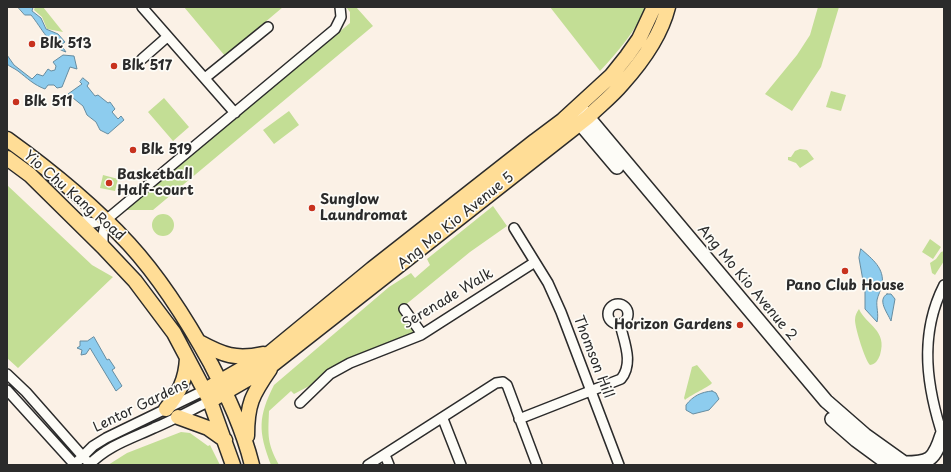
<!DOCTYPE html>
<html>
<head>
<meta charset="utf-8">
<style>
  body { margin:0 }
  #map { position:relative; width:951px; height:472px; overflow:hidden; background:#fbf1e6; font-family:"Playpen Sans",sans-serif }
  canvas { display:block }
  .frame { position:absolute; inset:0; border:8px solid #2b2b2b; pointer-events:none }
</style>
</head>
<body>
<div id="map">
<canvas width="951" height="472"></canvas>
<div class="frame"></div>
</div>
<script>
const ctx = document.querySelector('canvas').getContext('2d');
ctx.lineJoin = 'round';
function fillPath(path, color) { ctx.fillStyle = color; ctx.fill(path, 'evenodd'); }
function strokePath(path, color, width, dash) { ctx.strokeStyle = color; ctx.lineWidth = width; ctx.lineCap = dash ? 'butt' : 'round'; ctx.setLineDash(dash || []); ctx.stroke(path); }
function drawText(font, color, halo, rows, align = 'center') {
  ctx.font = font + ' "Playpen Sans",sans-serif'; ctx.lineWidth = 3.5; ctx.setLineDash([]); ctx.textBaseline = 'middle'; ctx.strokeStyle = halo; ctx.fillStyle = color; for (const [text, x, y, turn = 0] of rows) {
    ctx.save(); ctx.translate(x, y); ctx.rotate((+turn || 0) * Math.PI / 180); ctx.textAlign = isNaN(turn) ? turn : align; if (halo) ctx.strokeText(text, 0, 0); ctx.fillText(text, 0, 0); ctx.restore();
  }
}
const green = new Path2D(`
  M35,7H43L63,32L47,29L42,17L34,10Z
  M184,7H283L225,56Z
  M346,7H356L373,26L153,210H126L350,23V12Z
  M550,7H647C634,32 619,51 600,71Z
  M818,7H839L821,67L792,111L765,94L797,55L810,35Z
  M831,91L846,95L841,111L826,107Z
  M164,98L189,127L173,141L148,112Z
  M289,111L299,125L274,144L263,130Z
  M800,149L807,150L814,159L800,168L796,163L788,160V157H791L795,151Z
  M103,175L118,179L115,191L100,188Z
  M7,185L92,265L113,277L18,368L7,358Z
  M493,206L507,226L470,252L404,306L421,335L330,375L294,394L291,391L269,411C268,436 267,443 279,465H271C258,431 258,417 274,385L389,287L411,273L415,278L430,265L427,259Z
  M152 225a11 11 0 1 1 22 0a11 11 0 1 1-22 0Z
  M930,239L941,247L933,259L922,252Z
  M944,251V261L935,275L932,273L930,263L936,259L941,252Z
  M859,309C866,325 888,330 880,355C878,360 876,364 870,365C865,360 855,328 855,320C855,315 857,312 859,309Z
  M697,365L712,383C709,387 692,394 685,400L684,398L692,367Z
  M181,432L190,433L208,446L210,445L220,465H108L127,453Z`);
const water = new Path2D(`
  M18,7H33L32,11L41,18L46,29L58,34L65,42L61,45L66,52C51,48 41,27 31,15H25Z
  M7,55L14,65L32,79L37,74L43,76L48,69L51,71L55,70L56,66L53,62L63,55L74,56L77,69L70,67L62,87L57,88L54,85H48L45,89C34,85 27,78 18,71C14,68 10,67 7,64Z
  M83,78L89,83L87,86L95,96L98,95L108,103L110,102L115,109L112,112L118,119L121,116L124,120L108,134L100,130L96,122L87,115L83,106L68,94L82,84L80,82Z
  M861,249C872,259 885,268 882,285C881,290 878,295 877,300C876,307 879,314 877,322L865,309V292L859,258Z
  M887,294H891L895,299L891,321C887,312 877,300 887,294Z
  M94,337L107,360L109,359L115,368L112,370L122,386L116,391L90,348L86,354L81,355L82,350L77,348L80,346V341H87Z
  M712,391L716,393L719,399L709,410L693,414L686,410V405C693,396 701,392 712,391Z`);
const minor = new Path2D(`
  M142,7L235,113
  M142,59L167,37
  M205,78L268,27
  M76,220L94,223L106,220L335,29L341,17L340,7
  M514,228L548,283L561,312L619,465
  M103,247V234L106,220
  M608 314a10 10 0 1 1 20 0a10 10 0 1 1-20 0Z
  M404,309L422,334
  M7,374L26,392L86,460
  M7,390L75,465
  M300,403L330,374L350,363L421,335L535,262
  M443,419L461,465
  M519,419L621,379C634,363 624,342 620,324
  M944,440C927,389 918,336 944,285
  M385,455L389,465
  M74,465L93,446L106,438L205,390
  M89,465C107,446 130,439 154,428C173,420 191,410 210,401
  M368,465L496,383L503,382L507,385L537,465`);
const secondary = new Path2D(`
  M581,109L826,401L865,435L907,465
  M573,115L617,167
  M832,419L856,440L890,465
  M904,463C930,463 934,460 942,435`);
const primary = new Path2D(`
  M7,139C50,170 93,205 129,244C161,279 188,322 211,364C228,397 243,429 252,465
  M7,158L30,175L103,247L135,281L174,333L210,401L233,465
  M199,342C223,355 236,360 263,354
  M205,390L271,352L372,269L535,141L563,120L611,76L627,56L639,39L654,7
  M210,401L272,365L588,117C599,106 612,96 622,84C641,63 661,35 668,7
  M166,409C179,393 186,380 187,358
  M178,417L208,428L225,440
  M247,436C247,404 252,395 270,369`);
const markers = [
  [32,44,4,"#c8321e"],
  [114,66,4,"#c8321e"],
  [16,102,4,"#c8321e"],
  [133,150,4,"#c8321e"],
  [109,183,4,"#c8321e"],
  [312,208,4,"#c8321e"],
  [845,271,4,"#c8321e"],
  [740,325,4,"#c8321e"]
];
const poiNames = [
  ["Blk 513",40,44],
  ["Blk 517",122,66],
  ["Blk 511",24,102],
  ["Blk 519",141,150],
  ["Basketball",117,175],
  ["Half-court",117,191],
  ["Sunglow",320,200],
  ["Laundromat",320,216],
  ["Pano Club House",845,286,"center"],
  ["Horizon Gardens",732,325,"right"]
];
const streetNames = [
  ["Yio Chu Kang Road",74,196,41],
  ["Ang Mo Kio Avenue 5",456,221,-39],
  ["Ang Mo Kio Avenue 2",747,283,50],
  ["Serenade Walk",448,299,-31],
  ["Thomson Hill",593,357,69],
  ["Lentor Gardens",141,406,-26]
];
fillPath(green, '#c3de95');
fillPath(water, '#8dccee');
strokePath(water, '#668ca0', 1);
strokePath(minor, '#2b2b2b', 12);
strokePath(secondary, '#2b2b2b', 16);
strokePath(primary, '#2b2b2b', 17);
strokePath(minor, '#fdfcf7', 9);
strokePath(secondary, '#fdfcf7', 13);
strokePath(primary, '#ffdd96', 14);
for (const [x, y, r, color] of markers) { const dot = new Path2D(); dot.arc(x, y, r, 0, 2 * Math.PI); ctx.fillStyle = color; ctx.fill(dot); strokePath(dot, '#fdfcf7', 1.5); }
drawText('bold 14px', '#2b2b2b', '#fdfcf7', poiNames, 'left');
drawText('14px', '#2b2b2b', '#fdfcf7', streetNames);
</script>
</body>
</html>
